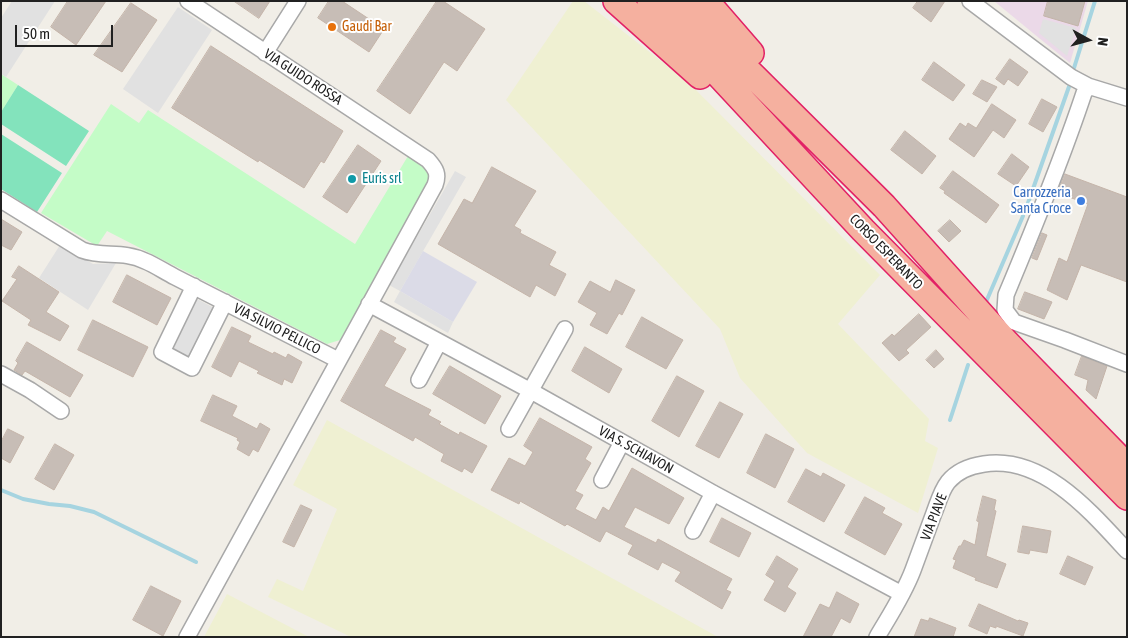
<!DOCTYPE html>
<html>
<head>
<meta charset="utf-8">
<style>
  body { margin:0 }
  #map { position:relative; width:1128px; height:638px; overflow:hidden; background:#f1eee7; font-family:"Asap Condensed",sans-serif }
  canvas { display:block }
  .frame { position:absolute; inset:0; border:2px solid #212121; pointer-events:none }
  .north { position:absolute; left:1063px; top:15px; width:50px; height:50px; -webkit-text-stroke:4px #fff; paint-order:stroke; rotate:97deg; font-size:14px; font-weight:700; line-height:20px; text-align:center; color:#212121 }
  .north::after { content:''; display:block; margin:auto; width:18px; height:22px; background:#212121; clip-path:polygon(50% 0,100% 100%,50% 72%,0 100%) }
  .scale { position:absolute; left:15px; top:25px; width:98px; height:22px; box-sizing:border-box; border:2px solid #212121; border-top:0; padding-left:6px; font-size:15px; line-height:18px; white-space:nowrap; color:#212121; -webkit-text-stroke:4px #fff; paint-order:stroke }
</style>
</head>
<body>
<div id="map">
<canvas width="1128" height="638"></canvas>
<div class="frame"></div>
<div class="north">N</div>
<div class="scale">50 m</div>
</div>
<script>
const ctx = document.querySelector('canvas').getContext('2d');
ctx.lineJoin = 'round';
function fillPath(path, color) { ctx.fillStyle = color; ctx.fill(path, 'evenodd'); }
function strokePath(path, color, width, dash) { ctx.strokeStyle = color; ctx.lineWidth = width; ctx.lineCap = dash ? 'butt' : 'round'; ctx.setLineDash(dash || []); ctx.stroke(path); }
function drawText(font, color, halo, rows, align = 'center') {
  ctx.font = font + ' "Asap Condensed",sans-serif'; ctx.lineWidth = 4; ctx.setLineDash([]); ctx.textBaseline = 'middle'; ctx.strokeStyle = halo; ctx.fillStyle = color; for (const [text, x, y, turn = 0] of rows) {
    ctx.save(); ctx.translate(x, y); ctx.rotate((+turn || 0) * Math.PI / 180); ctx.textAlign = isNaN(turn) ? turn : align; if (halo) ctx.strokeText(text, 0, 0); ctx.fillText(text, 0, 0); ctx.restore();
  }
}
const industrial = new Path2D(`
  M994,1H1088L1070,63L1039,38Z`);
const farmland = new Path2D(`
  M573,1H584L688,82L880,275L838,324L929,419L925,441L938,448L918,513L807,453L740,378L720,329L506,100Z
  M327,420L718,637H351L268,597L277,579L303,591L337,509L293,485Z
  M227,594L309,637H204Z`);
const park = new Path2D(`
  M1,74L18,85L1,112Z
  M111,104L139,123L148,110L355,244L408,156L428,169L431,179L340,340L327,344L107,231L97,246L41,213Z`);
const pitch = new Path2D(`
  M18,85L89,131L66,166L1,124V112Z
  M1,134L62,173L37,212L1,189Z`);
const parking = new Path2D(`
  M12,1H55L6,77L1,74V18Z
  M178,7L212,30L158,113L123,89Z
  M1043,19L1076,28L1067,56L1039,33Z
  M455,171L466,177L400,291L453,322L448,333L394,302L400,291L389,285Z
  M60,245L93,264L116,263L88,310L39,278Z
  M197,299L214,308L190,358L173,349Z`);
const plaza = new Path2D(`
  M423,251L477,282L453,322L400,291Z`);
const stream = new Path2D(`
  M1074,68L1095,1
  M1028,203L1071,81
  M986,302L1023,216
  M950,420L968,365
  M1,490L23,499L49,504L70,506L94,512L196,562`);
const building = new Path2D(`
  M68,1H106L76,45L51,27Z
  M234,1H270L259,18Z
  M329,1H342L384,29L369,52L318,18Z
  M437,1H443L485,29L457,71L444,62L410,114L377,91Z
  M918,1H945L931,22L913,8Z
  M1048,1H1085L1078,26L1044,16Z
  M131,3L157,20L122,72L94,55Z
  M211,46L343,131L324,163L321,161L304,188L259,160L258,162L172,108Z
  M1010,59L1028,72L1018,86L1008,79L1004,85L996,79Z
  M934,62L965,85L953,101L922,80Z
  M982,80L997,87L987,102L973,94Z
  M1042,99L1057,107L1043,132L1029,124Z
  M992,104L1016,120L1004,138L993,130L974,157L949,139L960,123L966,127L968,123L976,128Z
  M905,131L936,156L922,174L891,150Z
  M358,145L381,161L347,213L323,197Z
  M1012,154L1029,167L1016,186L998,174Z
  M492,167L536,191L514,226L521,230L520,233L556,252L549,265L566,274L555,296L536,285L530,297L438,244L464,199L472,203Z
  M953,171L999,205L986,223L944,193L945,191L940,188Z
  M1065,174L1127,197V282L1081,265L1067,300L1047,290L1059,258L1067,262L1088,204L1058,193Z
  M1,219L22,232L11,250L1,245Z
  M950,220L961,231L949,242L938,231Z
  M1042,233L1047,235L1037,260L1032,258Z
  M19,266L59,292L46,312L69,326L60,341L28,325L31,320L2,301L17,279L12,277Z
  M127,275L171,298L157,325L113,302Z
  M616,280L635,290L622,315L619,313L607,334L590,325L597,313L578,302L590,281L610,292Z
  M1025,292L1052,302L1044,319L1018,309Z
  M919,314L931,327L906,350L909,353L899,361L882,343L892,334L894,336Z
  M642,317L683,340L666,369L626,347Z
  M93,320L148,347L133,377L78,350Z
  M232,327L251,336L248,342L273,354L274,352L286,358L288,354L302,362L292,383L284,379L282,385L257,373L259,371L239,361L231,377L212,367Z
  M381,330L396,338L393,342L406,349L384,386L431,410L428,415L441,422L439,424L459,435L460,432L487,446L472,473L464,468L462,472L441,461L444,454L415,437L413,441L341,401Z
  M27,342L83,375L70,397L25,371L22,375L14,370L18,363L16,361Z
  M585,347L622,369L609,393L572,371Z
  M936,350L944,359L934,368L926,360Z
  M1082,356L1107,366L1096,399L1086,390L1088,380L1075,375Z
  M450,366L501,396L485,424L433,394Z
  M677,376L704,391L679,437L652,421Z
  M213,395L237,406L232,416L257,429L260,423L270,429L258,452L253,449L249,456L237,449L240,442L237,440L238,438L201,421Z
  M720,402L743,414L719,458L696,446Z
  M540,418L592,447L585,459L591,463L575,491L583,495L575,509L596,520L603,507L609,511L632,468L684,498L669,524L635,507L624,527L656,543L658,539L732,579L726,590L731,592L722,609L675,581L681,572L662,562L658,570L628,554L633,545L606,531L600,542L567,524L565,526L520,501L519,504L491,490L509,458L525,466L533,452L524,446Z
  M8,429L24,437L10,463L1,458V442Z
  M766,434L794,449L775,488L747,473Z
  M55,444L74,455L54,490L35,479Z
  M806,469L821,477L823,473L845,485L824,522L788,502Z
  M983,496L996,500L994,510L996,511L986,556L1006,564L997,588L975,580L976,578L953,568L956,560L953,559L959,546H961L964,540L975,545L979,522L977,521Z
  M865,497L885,508L882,513L902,524L885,555L845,533Z
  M301,505L312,510L294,547L283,542Z
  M722,518L751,533L739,557L710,542Z
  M1023,526L1051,531L1047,553L1030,550L1029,554L1018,552Z
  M777,556L798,569L787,587L796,593L785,612L764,600L775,581L766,575Z
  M1068,556L1093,567L1085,585L1060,574Z
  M151,586L181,601L163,636L133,620Z
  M837,592L859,604L850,623L841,618L831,637H803L820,604L829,608Z
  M979,604L1018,621L1019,620L1028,623L1023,636L996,626V628L990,626L987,634L969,626Z
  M930,618L956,628L953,637H914L921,619L928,621Z`);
const minor = new Path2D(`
  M970,1L1071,77L1088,86L1127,98
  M265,53L298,1
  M1088,86L1084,93C1061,162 1034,228 1006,295L1005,310L1014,322L1065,340L1127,364
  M1,200L82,250C103,258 123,250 145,261C155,265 165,272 175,277C229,305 284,332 338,360
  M194,286L162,352L192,368L225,302
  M369,304L531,391L713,493L902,594
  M1,374L30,390L61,411
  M419,380L439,342
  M509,429L565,329
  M602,480L622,442
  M693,531L713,493
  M187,637L435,185C439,174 436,169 428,160L188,1
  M877,637C890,615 904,594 913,570C920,551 927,532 934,513C938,503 941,491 948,482C957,471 970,466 984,464C1043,455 1091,512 1127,551`);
const trunk = new Path2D(`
  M616,1L700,76
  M650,1L863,230L1127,497
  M678,1L884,206L1007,343L1127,466
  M706,1L751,53`);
const markers = [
  [332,27,5,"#e8710a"],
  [352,179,5,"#0f9aa8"],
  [1081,201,5,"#3f7fe0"]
];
const foodNames = [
  ["Gaudi Bar",342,27]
];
const streetNames = [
  ["VIA GUIDO ROSSA",303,77,33],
  ["CORSO ESPERANTO",886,252,46],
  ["VIA SILVIO PELLICO",277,329,27],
  ["VIA S. SCHIAVON",636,450,29],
  ["VIA PIAVE",934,517,-69]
];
const cultureNames = [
  ["Euris srl",362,179]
];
const shopNames = [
  ["Carrozzeria",1071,193],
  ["Santa Croce",1071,209]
];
fillPath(industrial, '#ebd9e8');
fillPath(farmland, '#eff0d2');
fillPath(park, '#c4fcc7');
fillPath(pitch, '#83e3bc');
fillPath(parking, '#e1e1e1');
fillPath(plaza, '#dbdbe7');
strokePath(stream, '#a6d4e0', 4);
fillPath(building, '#c7bdb6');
strokePath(building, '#c4b4a9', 1);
strokePath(minor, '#a8a8a8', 18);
strokePath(trunk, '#e22166', 28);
strokePath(minor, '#fff', 15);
strokePath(trunk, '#f5b09f', 25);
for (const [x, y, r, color] of markers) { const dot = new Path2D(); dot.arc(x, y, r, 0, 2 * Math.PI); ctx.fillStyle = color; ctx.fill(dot); strokePath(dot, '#fff', 2); }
drawText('14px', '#c56008', '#fff', foodNames, 'left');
drawText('14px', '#212121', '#fff', streetNames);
drawText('14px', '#0d838f', '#fff', cultureNames, 'left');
drawText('14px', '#366cbe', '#fff', shopNames, 'right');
</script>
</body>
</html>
